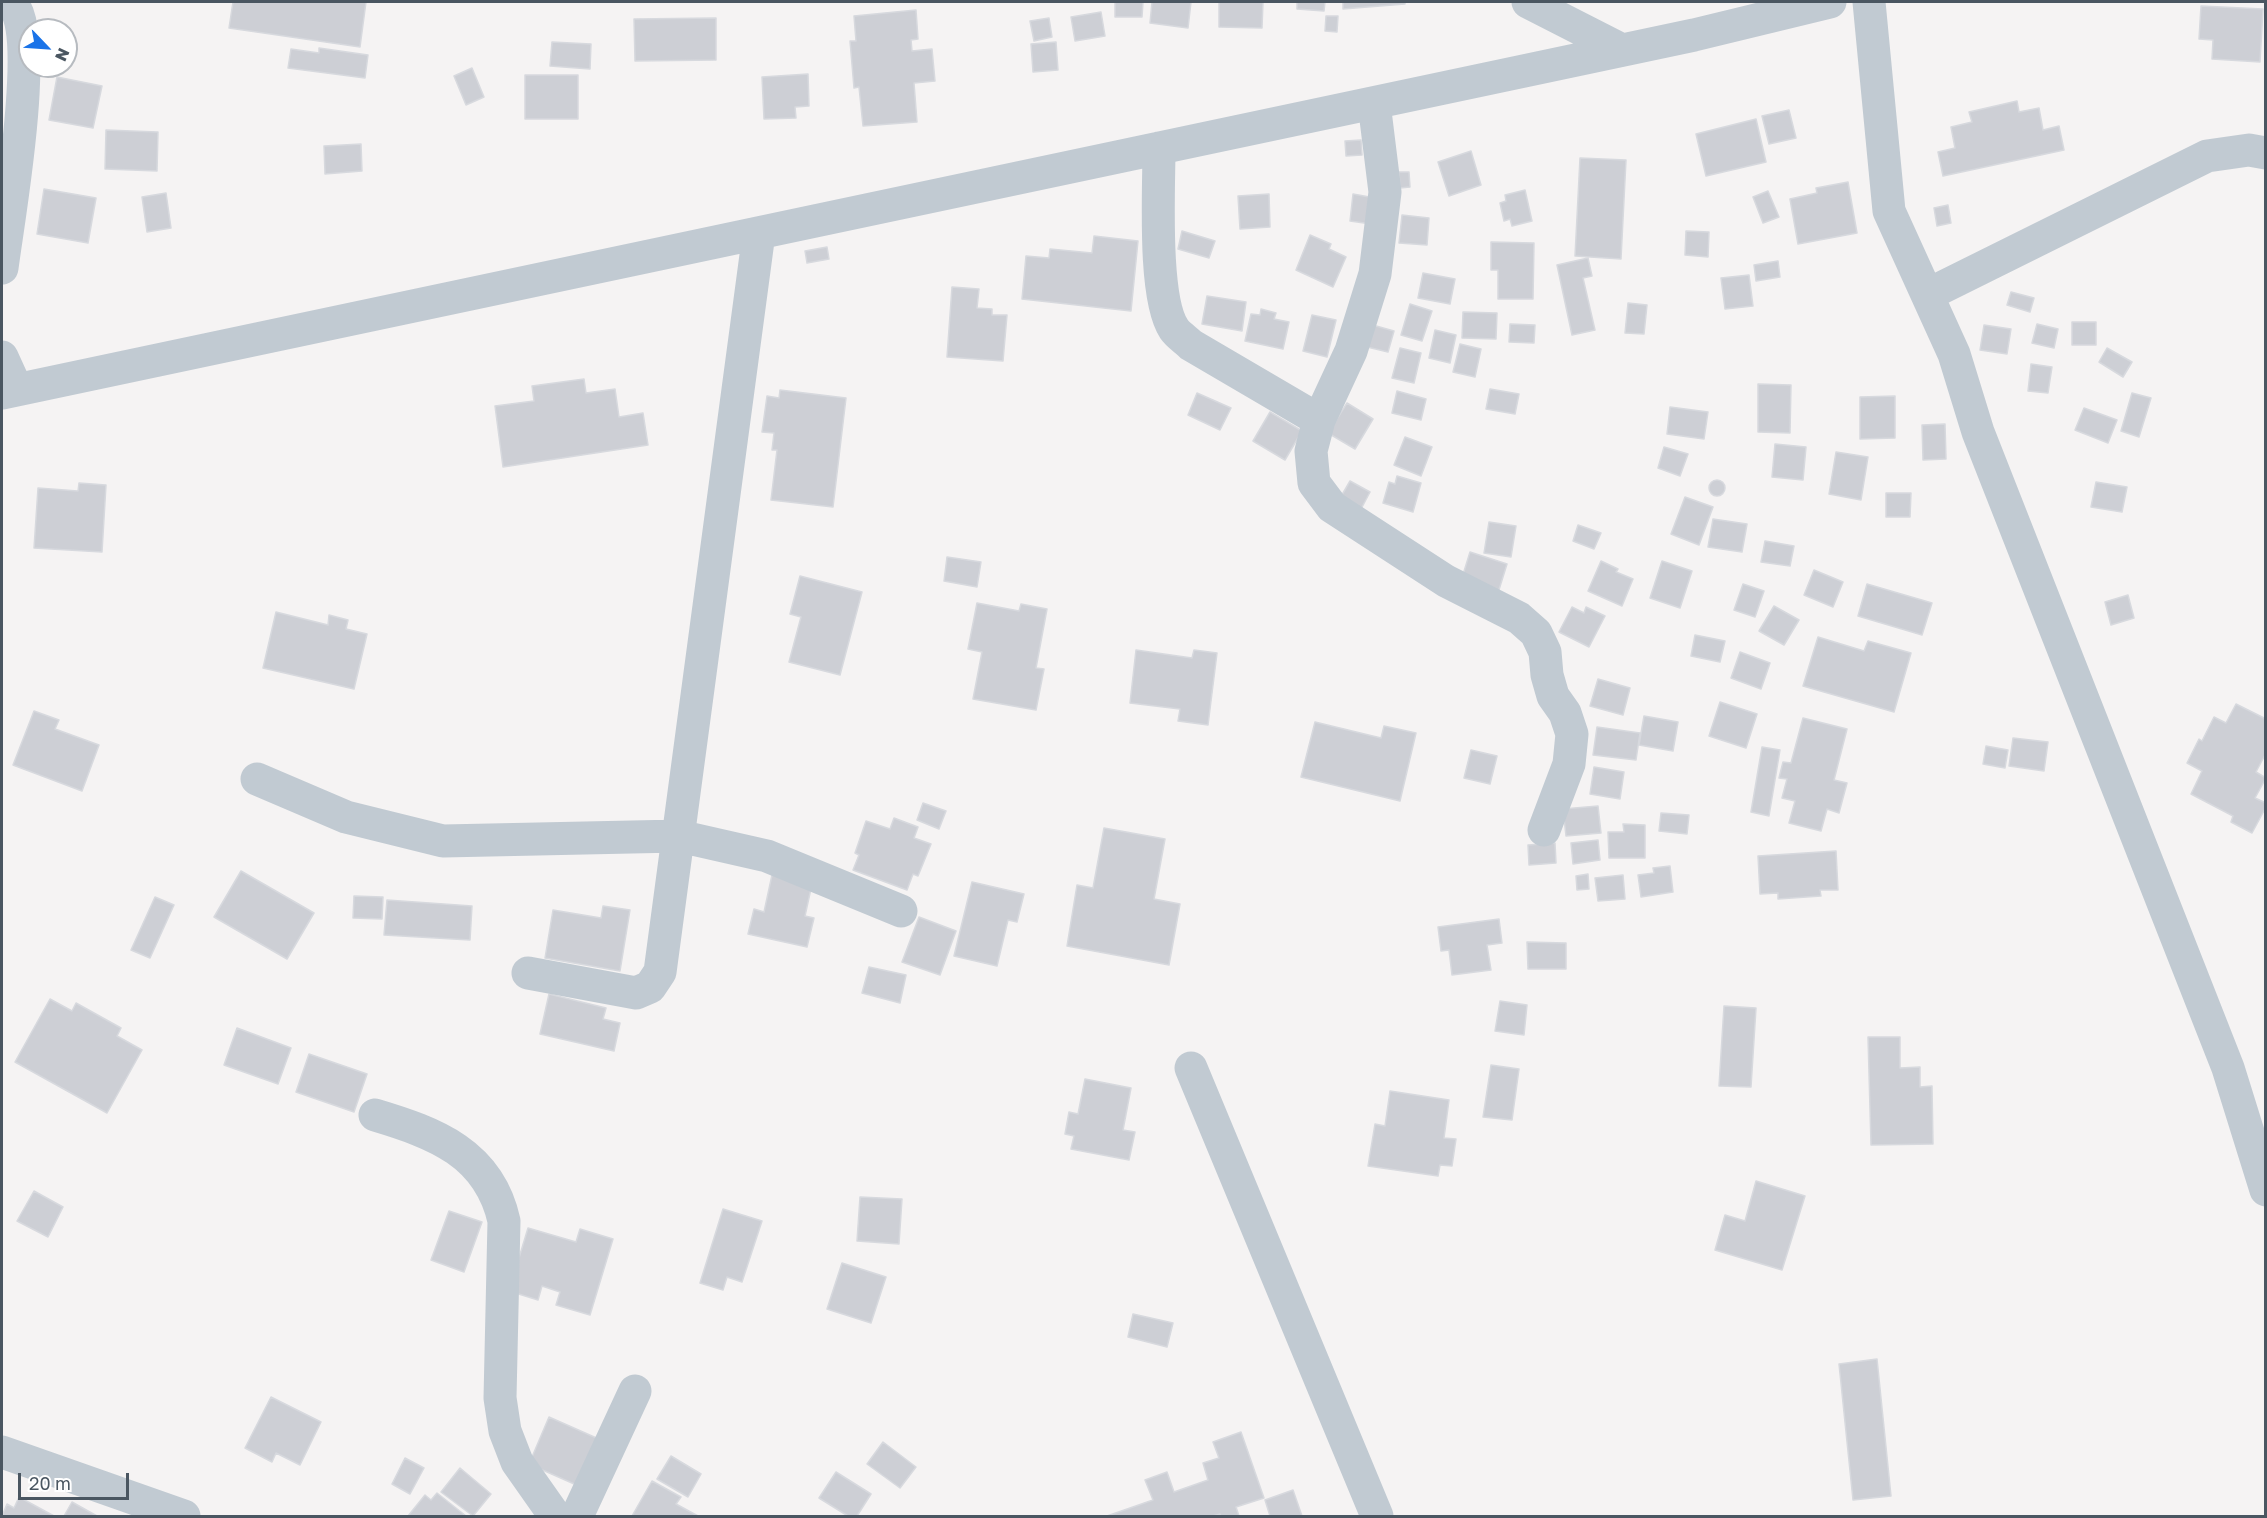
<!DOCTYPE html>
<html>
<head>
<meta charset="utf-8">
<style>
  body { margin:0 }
  #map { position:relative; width:2267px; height:1518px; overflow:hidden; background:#f5f3f3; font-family:"Golos Text",sans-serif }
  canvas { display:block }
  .frame { position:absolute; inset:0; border:3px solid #4a5661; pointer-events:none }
  .north { position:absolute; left:18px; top:18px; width:60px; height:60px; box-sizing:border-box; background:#fff; border:2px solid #b7bbc0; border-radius:50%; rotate:115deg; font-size:16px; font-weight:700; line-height:24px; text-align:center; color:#4a5661 }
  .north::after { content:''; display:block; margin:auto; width:21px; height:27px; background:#1a73e8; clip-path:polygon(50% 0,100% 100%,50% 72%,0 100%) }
  .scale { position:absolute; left:18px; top:1473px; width:111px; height:27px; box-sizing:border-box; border:3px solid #4a5661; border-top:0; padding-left:8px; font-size:18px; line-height:21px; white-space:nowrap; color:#4a5661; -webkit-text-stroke:4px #fff; paint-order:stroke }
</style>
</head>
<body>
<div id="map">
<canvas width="2267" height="1518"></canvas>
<div class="frame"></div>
<div class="north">N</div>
<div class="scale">20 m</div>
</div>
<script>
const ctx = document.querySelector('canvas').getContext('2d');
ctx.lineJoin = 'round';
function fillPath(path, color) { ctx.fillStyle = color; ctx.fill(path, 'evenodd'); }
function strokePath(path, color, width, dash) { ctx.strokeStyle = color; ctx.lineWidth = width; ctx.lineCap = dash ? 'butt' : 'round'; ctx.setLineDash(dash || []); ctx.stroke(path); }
const building = new Path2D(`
  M233,2H366L360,47L229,28Z
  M1115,2H1143L1142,17H1115Z
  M1152,2H1191L1188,28L1150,23Z
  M1219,2H1263L1262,28L1219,27Z
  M1297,2H1325L1324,11L1297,9Z
  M1343,2H1405V4L1343,9Z
  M2201,6L2263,9L2260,62L2212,59L2213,40L2199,39Z
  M916,10L918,39L911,40L912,51L932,49L935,81L914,83L917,122L863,126L859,87L854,88L850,41H856L854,16Z
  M1101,12L1105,36L1075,41L1071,17Z
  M1326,16H1338L1337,32L1325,31Z
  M716,18V60L635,61L634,19Z
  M1049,18L1052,37L1034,41L1030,21Z
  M552,42L591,44L590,69L550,66Z
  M1056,42L1058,70L1033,72L1031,44Z
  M319,48L368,55L365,78L288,68L291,49L319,53Z
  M472,68L484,97L466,105L454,76Z
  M808,74L809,106L795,107L796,118L764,119L762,77Z
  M525,75H578V119H525Z
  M57,77L102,86L93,128L49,120Z
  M2017,101L2019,112L2039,108L2043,130L2059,126L2064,150L1943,176L1938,152L1955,148L1951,127L1972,122L1969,112Z
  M1789,110L1796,138L1769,144L1762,116Z
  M1756,119L1766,162L1706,176L1696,134Z
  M106,130L158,132L157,171L105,169Z
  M1361,140L1362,155L1346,156L1345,141Z
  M361,144L362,171L325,174L324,146Z
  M1471,151L1481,185L1449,196L1438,162Z
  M1580,158L1626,160L1621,259L1575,256Z
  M1399,172H1409L1410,187L1400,188Z
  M1848,182L1857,233L1798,244L1790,199L1817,193L1816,188Z
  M44,189L96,198L88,243L37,234Z
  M1525,190L1532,221L1512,226L1510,219L1504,221L1500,203L1506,201L1505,195Z
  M1768,191L1779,217L1763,223L1753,197Z
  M166,193L171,228L147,232L142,197Z
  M1269,194L1270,227L1240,229L1238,196Z
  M1353,194L1375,198L1371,224L1350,221Z
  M1948,205L1951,223L1937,226L1934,208Z
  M1402,215L1429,218L1427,245L1399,243Z
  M1182,231L1215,241L1209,258L1178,249Z
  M1686,231L1709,232L1708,257L1685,255Z
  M1310,235L1331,244L1329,249L1346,257L1333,287L1296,270Z
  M1094,236L1138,241L1131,311L1022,299L1026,256L1049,258L1050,249L1092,253Z
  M1491,242L1534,243L1533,299H1498V270H1491Z
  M827,247L829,259L807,263L805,251Z
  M1588,258L1592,276L1583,278L1595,330L1572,335L1557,265Z
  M1778,261L1780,277L1756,281L1754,265Z
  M1423,273L1455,279L1450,304L1418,298Z
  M1749,275L1753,306L1725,309L1721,278Z
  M952,287L979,289L977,308L992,309V315H1007L1003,361L947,357Z
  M2011,292L2034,298L2030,312L2007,305Z
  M1207,296L1246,302L1242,331L1202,324Z
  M1628,303L1647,305L1644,334L1625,333Z
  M1410,304L1432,311L1422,341L1401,335Z
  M1261,309L1276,313L1274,319L1289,322L1283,349L1245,341L1251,314L1260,315Z
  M1463,312L1497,313L1496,339L1462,338Z
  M1312,315L1336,320L1327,357L1303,351Z
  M2072,322H2096V345H2072Z
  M1369,324L1394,331L1388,352L1363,346Z
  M1510,324L1535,325L1534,343L1509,342Z
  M2037,324L2058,329L2054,348L2032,343Z
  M1984,325L2011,329L2007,354L1980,350Z
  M1435,330L1456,335L1450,363L1429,358Z
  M1460,344L1481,349L1475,377L1453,372Z
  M1400,348L1421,353L1414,383L1392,378Z
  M2107,348L2132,362L2123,377L2099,362Z
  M2031,364L2052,367L2048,393L2028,391Z
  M584,379L586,393L615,389L619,417L643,413L648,445L503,467L495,406L534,401L532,386Z
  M1758,384L1791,385L1790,433L1758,432Z
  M1490,389L1519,394L1515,414L1486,409Z
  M780,390L846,398L833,507L771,500L777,450H772L774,433L762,432L767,396L779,398Z
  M1397,391L1426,399L1421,420L1392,413Z
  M1197,393L1231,408L1220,430L1188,415Z
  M2132,393L2151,398L2139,437L2121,431Z
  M1895,396V438L1860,439V397Z
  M1347,403L1373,419L1355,449L1328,433Z
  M1670,407L1708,412L1704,439L1667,434Z
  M2084,408L2117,420L2108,443L2075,430Z
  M1270,412L1302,431L1285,460L1253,441Z
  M1945,424L1946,459L1923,460L1922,425Z
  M1405,437L1432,447L1421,476L1394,465Z
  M1775,444L1806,447L1803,480L1772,477Z
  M1664,447L1688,454L1680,476L1658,468Z
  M1836,452L1868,457L1861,500L1829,494Z
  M1397,476L1421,483L1413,512L1383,503L1389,482L1395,484Z
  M1709 488a8 8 0 1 1 16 0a8 8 0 1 1-16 0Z
  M1350,481L1370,492L1360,511L1339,500Z
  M2096,482L2127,487L2122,512L2091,507Z
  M79,483L106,485L102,552L34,548L38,488L78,491Z
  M1886,493H1911L1910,517H1886Z
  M1685,497L1713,507L1699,545L1671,534Z
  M1713,519L1747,524L1742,552L1708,547Z
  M1489,522L1516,526L1511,557L1484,553Z
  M1578,525L1601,533L1594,549L1573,541Z
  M1765,541L1794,546L1790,566L1761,562Z
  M1470,552L1507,564L1498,593L1461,581Z
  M947,557L981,562L977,587L944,581Z
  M1601,561L1618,569L1616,572L1633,579L1622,606L1588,591Z
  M1662,561L1692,571L1680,608L1650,598Z
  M1814,570L1843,582L1833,607L1804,595Z
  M800,576L862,592L840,675L789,662L801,617L790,614Z
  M1743,584L1764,591L1755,617L1734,610Z
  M1867,584L1932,603L1922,635L1858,616Z
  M2128,595L2134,618L2111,625L2105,602Z
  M977,603L1019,611L1021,604L1047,609L1036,668L1044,669L1036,710L973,699L982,652L968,649Z
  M1774,606L1799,620L1784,645L1759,631Z
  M1572,607L1584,613L1586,607L1605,616L1589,647L1559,632Z
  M276,612L328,625L329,615L348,620L346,629L367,634L354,689L263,668Z
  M1695,635L1725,641L1720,662L1691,656Z
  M1818,637L1864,651L1868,641L1911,653L1894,712L1803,686Z
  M1136,650L1192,658L1194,650L1217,653L1208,725L1178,721L1180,709L1130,703Z
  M1740,652L1770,663L1761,689L1731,678Z
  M1598,679L1630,688L1623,715L1590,706Z
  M1720,702L1757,714L1746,748L1709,736Z
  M2236,704L2266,719V753L2256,772L2266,778L2255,798L2266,803V807L2252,833L2231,822L2233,816L2191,794L2202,771L2187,763L2199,739L2202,741L2214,717L2226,723Z
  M34,711L59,720L55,729L99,745L82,791L13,765Z
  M1644,716L1678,722L1673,751L1639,745Z
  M1803,718L1847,729L1834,780L1847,783L1839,813L1827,809L1821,831L1789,823L1795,801L1782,798L1787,779L1779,778L1783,762L1791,763Z
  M1315,722L1381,738L1384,726L1416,733L1400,801L1301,777Z
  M1597,727L1640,733L1636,760L1593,755Z
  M2013,738L2048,742L2044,771L2009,766Z
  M1986,746L2008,750L2005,768L1983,764Z
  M1762,747L1780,750L1769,816L1751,812Z
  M1471,750L1497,756L1490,784L1464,778Z
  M1594,767L1624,772L1620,799L1590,794Z
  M923,803L946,811L939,829L917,820Z
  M1598,806L1601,833L1566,836L1563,809Z
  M1661,813L1689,815L1687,834L1659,831Z
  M894,818L918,827L914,838L931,844L918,876L913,874L907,890L853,870L859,855L855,853L866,821L890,829Z
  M1623,824L1645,825V858H1609L1608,832H1624Z
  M1104,828L1165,839L1154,899L1180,904L1169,965L1067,946L1077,885L1093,888Z
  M1598,840L1600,860L1573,864L1571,843Z
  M1555,843L1556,863L1529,865L1528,845Z
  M1836,851L1838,890H1820L1821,896L1778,899V893L1760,894L1758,856Z
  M1670,866L1673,892L1641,897L1638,875L1654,873L1653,868Z
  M241,871L314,913L287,959L214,917Z
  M1588,874L1589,889L1577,890L1576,876Z
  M772,875L812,884L805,916L814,918L807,947L748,934L754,909L764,912Z
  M1623,875L1625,899L1598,901L1595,878Z
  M972,882L1024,894L1017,922L1008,920L997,966L954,956Z
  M354,896L383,897L382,919L353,918Z
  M155,897L174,905L150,958L131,950Z
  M387,900L472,906L470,940L384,935Z
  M603,906L630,910L620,971L545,958L553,910L601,918Z
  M919,917L956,931L940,975L902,962Z
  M1499,919L1502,943L1487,945L1491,970L1452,975L1449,950L1441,951L1438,927Z
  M1527,942L1566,943V969H1528Z
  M869,967L906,975L900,1003L862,993Z
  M549,994L606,1008L603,1019L620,1023L614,1051L540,1034Z
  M50,999L72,1011L76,1003L121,1028L117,1036L142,1050L107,1113L15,1062Z
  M1500,1001L1527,1005L1524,1035L1495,1031Z
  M1724,1006L1756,1008L1751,1087L1719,1086Z
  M237,1028L291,1048L278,1084L224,1065Z
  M1868,1037H1900V1068L1920,1067V1087L1932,1086L1933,1144L1871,1145Z
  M309,1054L367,1074L354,1112L296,1092Z
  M1491,1065L1519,1069L1512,1120L1483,1117Z
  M1085,1079L1131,1088L1123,1130L1135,1132L1129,1160L1071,1149L1074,1136L1065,1134L1069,1112L1078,1114Z
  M1390,1091L1449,1100L1444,1138L1456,1139L1452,1166L1440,1165L1438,1176L1368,1166L1375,1124L1385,1126Z
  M1756,1181L1805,1196L1782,1270L1715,1250L1725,1215L1745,1221Z
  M34,1191L63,1207L48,1237L17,1221Z
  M860,1197L902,1199L899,1244L857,1241Z
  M723,1209L762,1221L742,1282L727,1277L723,1290L700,1283Z
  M449,1211L482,1222L464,1272L431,1260Z
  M528,1228L576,1242L580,1229L613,1239L590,1315L556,1305L560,1292L542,1286L538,1300L509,1291Z
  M842,1263L886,1277L871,1323L827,1309Z
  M1133,1314L1173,1323L1167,1347L1128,1337Z
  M1877,1359L1891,1496L1853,1500L1839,1364Z
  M271,1397L321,1422L300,1465L276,1453L272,1462L245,1448Z
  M549,1417L601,1440L581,1487L529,1464Z
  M1241,1432L1264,1498L1236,1507L1239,1516H1221L1220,1514L1213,1516H1107L1153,1500L1145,1480L1167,1472L1174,1492L1208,1480L1203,1463L1219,1458L1213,1442Z
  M883,1442L916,1467L900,1488L867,1464Z
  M671,1456L701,1474L688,1497L657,1479Z
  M405,1458L424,1468L410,1494L392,1484Z
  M460,1468L491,1494L473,1516L441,1492Z
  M836,1472L871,1494L857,1516H848L819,1498Z
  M652,1481L681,1497L676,1504L698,1516H632Z
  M1293,1490L1302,1516H1270L1265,1500Z
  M437,1493L466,1516H408L425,1495L431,1500Z
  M19,1497L54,1516H2L7,1504L14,1508Z
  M72,1502L97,1516H64Z`);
const minor = new Path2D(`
  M1528,2L1622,50
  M1869,2L1889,211L1954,354L1978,432L2228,1068L2266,1190
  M1374,103L1385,192L1375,274L1351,351L1319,420L1311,451L1314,483L1332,507L1446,581L1519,618L1536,633L1545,652L1547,675L1553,696L1565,713L1572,734L1569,764L1544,830
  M1159,148C1159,189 1153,298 1174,329C1178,335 1186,340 1191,345L1319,420
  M2,268C8,220 42,34 11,2
  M1929,294L2207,156L2249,150L2266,153
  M2,357L17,390
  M2,393L1694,35L1830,2
  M257,779L346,817L443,841L679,836L767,856L901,911
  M528,973L636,993L650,987L660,972L759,233
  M1191,1068L1377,1516
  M375,1115C435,1133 489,1153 504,1221L500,1398L505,1431L517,1462L555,1516
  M2,1452L184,1516
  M577,1516L635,1391`);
fillPath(building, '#cdcfd5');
strokePath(building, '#d7d9de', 1.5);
strokePath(minor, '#c1cad2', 33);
</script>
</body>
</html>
